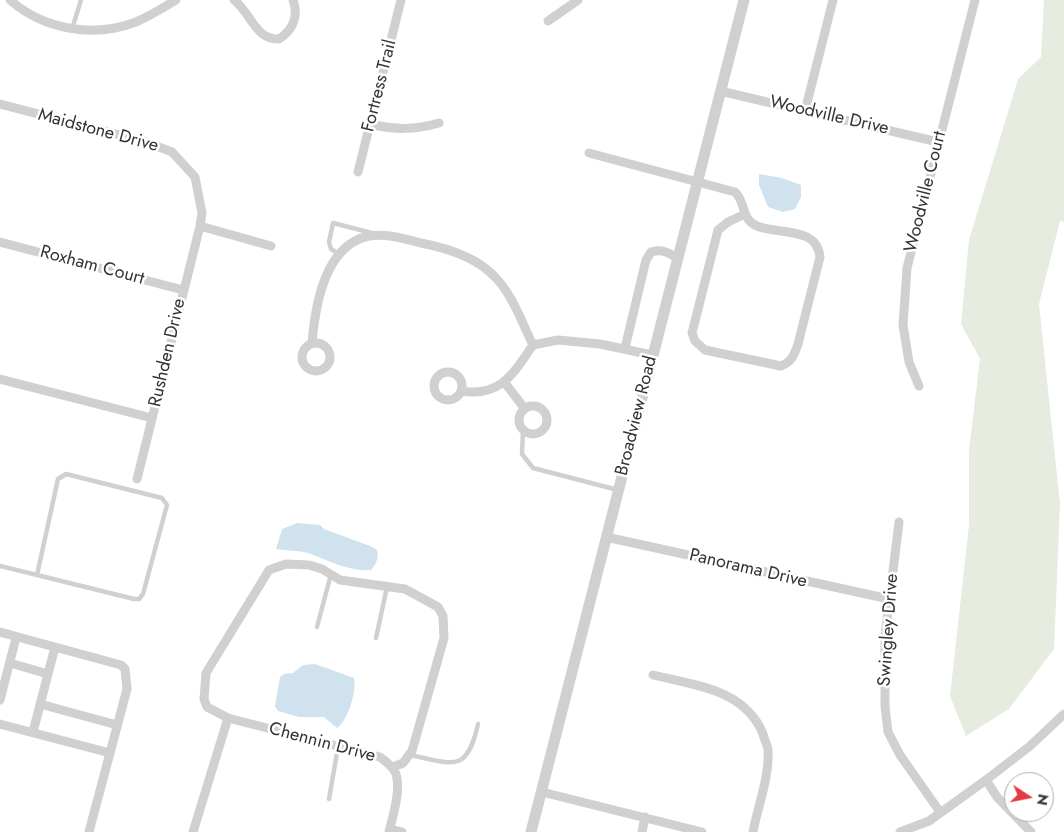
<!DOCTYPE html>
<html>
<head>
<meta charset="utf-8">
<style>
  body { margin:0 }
  #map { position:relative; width:1064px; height:832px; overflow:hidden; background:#fff; font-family:Jost,sans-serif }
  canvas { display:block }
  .north { position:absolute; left:1004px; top:772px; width:50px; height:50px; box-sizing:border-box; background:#fff; border:1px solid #adadad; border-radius:50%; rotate:101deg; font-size:14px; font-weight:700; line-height:20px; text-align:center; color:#333 }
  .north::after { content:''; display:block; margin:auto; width:18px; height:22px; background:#e63946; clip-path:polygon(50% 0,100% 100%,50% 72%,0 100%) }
</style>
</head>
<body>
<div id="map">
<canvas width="1064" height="832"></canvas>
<div class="north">N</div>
</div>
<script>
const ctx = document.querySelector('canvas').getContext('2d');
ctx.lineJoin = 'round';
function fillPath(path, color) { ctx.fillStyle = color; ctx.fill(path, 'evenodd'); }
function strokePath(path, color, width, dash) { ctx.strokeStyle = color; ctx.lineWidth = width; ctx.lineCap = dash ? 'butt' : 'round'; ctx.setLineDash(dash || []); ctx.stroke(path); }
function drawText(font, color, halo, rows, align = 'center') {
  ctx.font = font + ' Jost,sans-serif'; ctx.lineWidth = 5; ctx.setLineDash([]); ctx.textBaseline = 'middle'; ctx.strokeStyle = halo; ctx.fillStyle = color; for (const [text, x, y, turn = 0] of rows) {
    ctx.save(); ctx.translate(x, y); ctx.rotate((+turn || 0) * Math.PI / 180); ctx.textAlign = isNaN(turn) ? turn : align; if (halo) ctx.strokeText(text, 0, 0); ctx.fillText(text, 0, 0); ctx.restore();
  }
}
const green = new Path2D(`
  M1044,0H1064V222L1060,221L1039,304L1060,504L1054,649L1009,709L966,736L950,696L969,525V450L980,359L961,324L969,240L1018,79L1041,57Z`);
const water = new Path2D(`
  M759,174L782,178L801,185V197L795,209L783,212L768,207L759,185Z
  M297,523L320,525L324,529L370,546L377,550C379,558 376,564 371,570C350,572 329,561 311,554C299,550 288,551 276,549L282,529Z
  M315,664L354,678C357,690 348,721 337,728L324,717H299L278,711L275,706L280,677L284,674L293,673L303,665Z`);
const service = new Path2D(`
  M72,29L81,0
  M339,254L331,249L329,242L333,223L372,233
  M523,430L522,454L533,468L618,490
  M0,566L37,575L134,599H139L143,594L167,505L162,498L66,474L58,479L37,575
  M317,627L331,574
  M376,638L387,587
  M410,755C453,764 467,774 478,724
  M329,799L338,747`);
const minor = new Path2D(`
  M10,0C44,30 94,38 136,22C150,16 163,8 176,0
  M234,0C251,13 255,40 279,39C293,30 299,16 293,0
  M548,21L578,0
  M720,91L938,142
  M0,104L143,141L172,152L195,177L202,213L200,226L137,479
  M805,111L833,0
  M370,124C395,130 415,130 439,123
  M589,153L735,192C746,202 741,220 757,226C779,235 817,226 820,257L798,344C794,355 792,362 781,366L705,350L695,341L692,333L718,230L728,222L745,214
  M358,172L401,0
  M200,226L271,246
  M0,242L183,290
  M312,343C315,307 324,245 369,236C386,233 405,239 421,243C447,248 478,258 496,278C513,296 522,323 533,345
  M302 357a14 14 0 1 1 28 0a14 14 0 1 1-28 0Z
  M625,348L646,260L651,252C662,249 669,252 677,259
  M434 386a14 14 0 1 1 28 0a14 14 0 1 1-28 0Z
  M0,379L152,418
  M505,383L525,409
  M919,386L909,362L903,325L907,268L975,0
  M461,391C501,397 513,374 533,345L558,340L600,344L652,355
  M519 420a14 14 0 1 1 28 0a14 14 0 1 1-28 0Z
  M899,522L885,636V706L888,732L900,755L940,812
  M606,537L889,599
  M0,632L121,665L125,669L127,689L89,832
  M10,663L48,674
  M653,675C694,685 745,689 763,734C764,739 767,744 768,749C770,776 758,805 753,832
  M0,700L16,638
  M40,704L117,725
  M0,724L110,753
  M33,732L55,647
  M986,780L997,797L1031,832
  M542,792L702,832
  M390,829L402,832
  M193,832L228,718
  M389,832C393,816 401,790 396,774C393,766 386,762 380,757L228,718L207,707L204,699L206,673L269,570L286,564L309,565L322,569L340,580L405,589L438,607L443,616L444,638L412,751L403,763L393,767
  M642,832L645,817
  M900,832L929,821L986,780L1030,746L1064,714`);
const tertiary = new Path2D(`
  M531,832L744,0`);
const streetNames = [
  ["Fortress Trail",380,86,-76],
  ["Woodville Drive",829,116,13],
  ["Maidstone Drive",98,131,15],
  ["Woodville Court",926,192,-76],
  ["Roxham Court",92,266,15],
  ["Rushden Drive",168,353,-77],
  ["Broadview Road",637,416,-76],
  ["Panorama Drive",748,569,13],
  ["Swingley Drive",889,630,-86],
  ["Chennin Drive",322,743,15]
];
fillPath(green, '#e6ecdf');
fillPath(water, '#cfe2ee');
strokePath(service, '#d0d0d0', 4.5);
strokePath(minor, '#d0d0d0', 9);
strokePath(tertiary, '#d0d0d0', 11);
drawText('18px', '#333', '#fff', streetNames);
</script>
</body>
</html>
